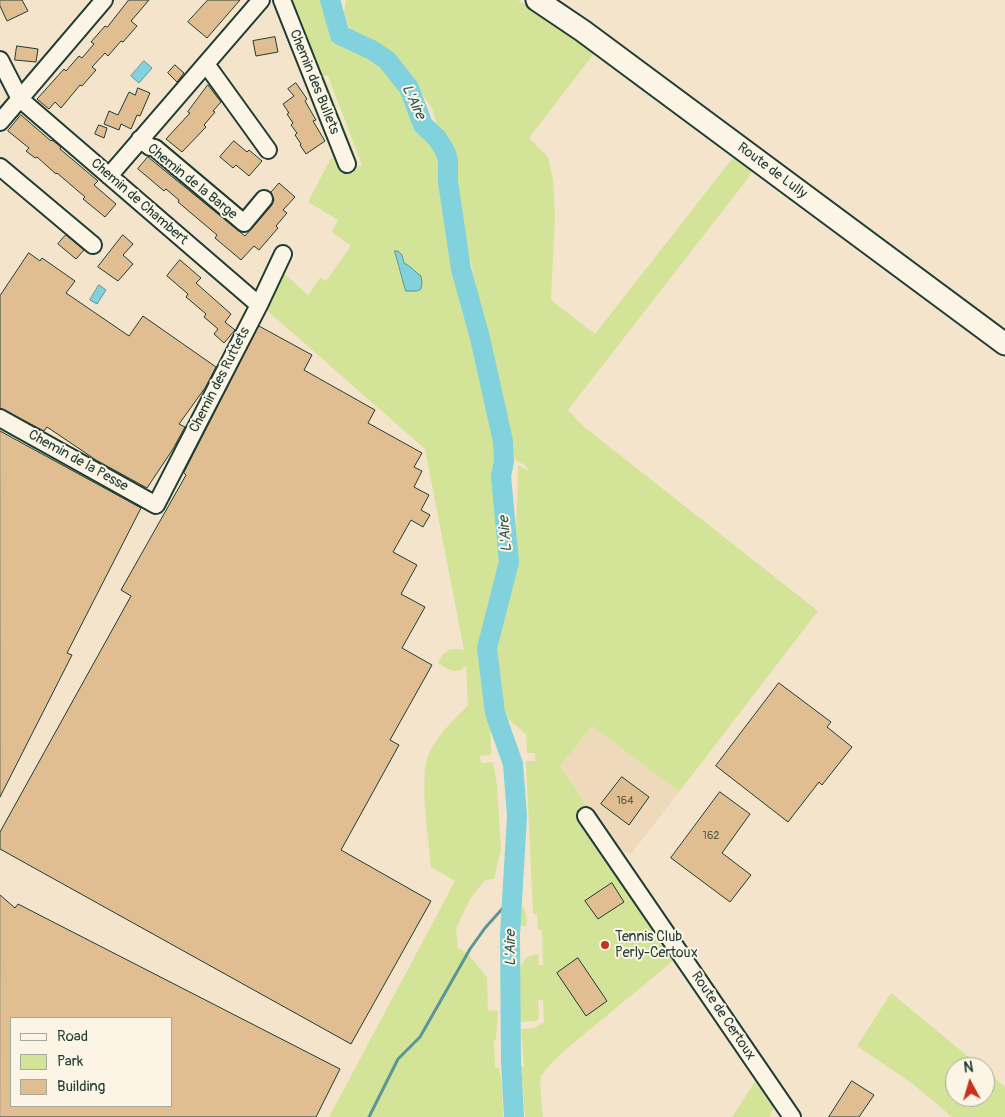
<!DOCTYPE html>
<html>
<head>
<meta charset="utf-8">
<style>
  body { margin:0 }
  #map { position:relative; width:1005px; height:1117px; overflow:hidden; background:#f4e4cc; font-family:Pangolin,sans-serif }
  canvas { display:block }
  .legend { position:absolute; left:10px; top:1017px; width:162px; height:90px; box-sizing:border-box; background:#fcf5e5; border:1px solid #a4ab9e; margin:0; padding:6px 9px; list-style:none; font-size:15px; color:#1f3d34 }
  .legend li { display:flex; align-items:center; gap:10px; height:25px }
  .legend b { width:25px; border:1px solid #a4ab9e }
  .north { position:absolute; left:945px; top:1057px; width:50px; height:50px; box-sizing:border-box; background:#fcf5e5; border:1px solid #a4ab9e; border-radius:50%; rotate:354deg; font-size:14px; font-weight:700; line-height:20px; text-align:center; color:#1f3d34 }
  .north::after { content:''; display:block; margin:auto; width:18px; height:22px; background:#c8321e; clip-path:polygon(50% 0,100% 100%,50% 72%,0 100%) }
</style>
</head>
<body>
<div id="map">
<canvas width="1005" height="1117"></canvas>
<ul class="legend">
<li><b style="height:6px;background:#fcf5e5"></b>Road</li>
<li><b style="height:14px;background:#d3e498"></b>Park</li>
<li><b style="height:14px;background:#e0be92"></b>Building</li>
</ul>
<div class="north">N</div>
</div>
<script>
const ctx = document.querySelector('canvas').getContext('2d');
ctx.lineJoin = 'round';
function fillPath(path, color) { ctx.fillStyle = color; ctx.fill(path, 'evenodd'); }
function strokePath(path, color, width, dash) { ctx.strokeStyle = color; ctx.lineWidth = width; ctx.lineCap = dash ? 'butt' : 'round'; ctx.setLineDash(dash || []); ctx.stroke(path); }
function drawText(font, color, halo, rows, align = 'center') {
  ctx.font = font + ' Pangolin,sans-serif'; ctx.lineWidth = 4; ctx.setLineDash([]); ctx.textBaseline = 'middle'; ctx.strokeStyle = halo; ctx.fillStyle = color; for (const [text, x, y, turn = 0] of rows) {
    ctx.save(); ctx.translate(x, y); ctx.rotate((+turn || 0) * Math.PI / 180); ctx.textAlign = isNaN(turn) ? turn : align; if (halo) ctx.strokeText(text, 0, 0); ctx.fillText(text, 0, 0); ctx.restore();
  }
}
const built = new Path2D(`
  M592,726L679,792L631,854L618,851L560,766Z`);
const green = new Path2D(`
  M286,0H321L334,44L354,48L374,58L388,69L399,81L408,95L420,127L441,160L453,267L463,316L465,320L473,343L490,413L496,452L494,477L498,495L505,562L485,629L482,661L490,719L491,755L480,756L481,763L493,762L497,785L501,850L494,879L485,880L470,899L456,929L458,948L467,953L487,977L488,1010L498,1011L496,1040H494L495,1068H499L502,1084L503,1117H329L455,881L431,867C429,841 419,779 428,756C435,737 454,720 468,705L466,665C457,676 449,670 438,663C443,651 452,646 464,650L425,449L262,306L278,268L308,295L320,278L326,281L351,246L332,232L338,220L308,202L331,158L339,159L349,170L362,165L328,76H324L357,160L354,163Z
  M346,0H518L595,52L529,138L548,157L553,179L555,217L551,300L595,334L735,155C754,168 757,167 742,186L568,410L583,426L818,611L679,792L592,726L560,766L593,815L678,959L674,960L564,1051L547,1068L541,1076L540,1086L543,1117H525L521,1067H524L521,1029L534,1028L544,1022L543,1000H538L539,1014L537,1021L517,1022C517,1003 510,955 538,954L539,965H543L542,930H538L537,914H533L527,783L526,761H535V753H527L526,734L509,720L501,707L494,647L505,595L515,573L518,465L529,471L525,465L517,461L509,450L511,443L502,410L470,258L460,231L455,189L458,181L453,150L444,134L438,129L432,108L404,69L380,48H374L350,30L344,12Z
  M524,906L527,921L526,926L516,925V917Z
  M891,993L981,1067H955V1097H985V1070L1005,1087V1117H952L913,1084L857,1046Z
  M758,1077L776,1105L769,1117H732Z`);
const water = new Path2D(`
  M144,61L152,68L139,83L131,76Z
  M395,251H398L402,255L404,263C411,266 415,272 421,276L422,283L421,289L417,291H406Z
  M99,285L106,290L97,304L90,300Z`);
const stream = new Path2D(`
  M369,1117L398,1059L420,1037L470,949L485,928L511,899`);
const river = new Path2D(`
  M330,0L340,35L372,50L387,60L409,88L423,125L437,138L445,151L448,160V182L461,269L480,338L503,441L504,461L501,476L509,562L487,648L495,713L513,764L517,816L510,935L511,1061L514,1117`);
const building = new Path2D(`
  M0,0H22L28,11L7,21L0,6Z
  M129,0H149L131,21L137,26L123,42L121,41L108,56L105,53L92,67L96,70L82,86L80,85L61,108L55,102L49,109L37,99L64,69L66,71L79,56L82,58L94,44L91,42L105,26L107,27Z
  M208,0H240L207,38L188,22Z
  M275,37L278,52L256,56L253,41Z
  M17,46L38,49L36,62L15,60Z
  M175,65L184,73L177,82L168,73Z
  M296,83L307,99L305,101L316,120L313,121L325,141L306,154L300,145L301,144L295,135L297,133L291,125L293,123L287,114L289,113L283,104L294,96L288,89Z
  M208,85L221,102L213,111L215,112L204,125L206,127L182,152L166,139L190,113L188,112Z
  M138,88L150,93L140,116L137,115L131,129L121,124L119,130L104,124L109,111L118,115L129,92L135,95Z
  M21,115L51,141L52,140L61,147L60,149L98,181L94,185L116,204L105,217L83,199L85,197L57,173L56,174L37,157L35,158L26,151L29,148L8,131Z
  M99,125L107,128L104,138L95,134Z
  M234,141L247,152L249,150L262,161L249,176L236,165L233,168L220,157Z
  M148,157L245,236L272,205L274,200L271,192L279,183L295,197L283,210L287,213L276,226L278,228L259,250L254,246L241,260L215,238L217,235L178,202L179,200L166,189L164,191L138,169Z
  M66,235L84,250L76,259L58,244Z
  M123,235L133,244L123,255L133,264L118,281L98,267Z
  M29,253L40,261L42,258L75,281L66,293L129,336L143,316L216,367L205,388L179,424L185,427L173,449L147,488L96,460L47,427L44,431L0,408V296Z
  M180,260L201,278L196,283L231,314L225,322L235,330L224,343L214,334L218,329L204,317L206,314L186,297L188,294L167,276Z
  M259,326L312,355L304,370L375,410L368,423L422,453L414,467L422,471L414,487L429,495L421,510L430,515L423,527L411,520L393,552L417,565L401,594L425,607L402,648L432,665L390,740L399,745L341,850L431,901L351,1044L0,849V832L131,596L121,590L186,475L184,473Z
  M0,431L141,508L67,653L72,655L0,797Z
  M779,683L831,722L827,727L852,747L822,785L819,782L788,822L716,766Z
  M622,777L649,797L629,825L601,804Z
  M720,792L750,814L722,853L751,875L730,902L671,858Z
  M612,883L624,902L598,919L585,901Z
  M0,895L15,908L18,904L340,1069L316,1117H0ZM11,1018H171V1106H11Z
  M578,958L607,1001L586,1016L557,973Z
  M852,1081L874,1095L859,1117H829Z`);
const minor = new Path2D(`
  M282,0L347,164
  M0,60L20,99L259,305
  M206,64L268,150
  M0,122L104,0
  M140,139L150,147L155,148L244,223L264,199
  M0,167L93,245
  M109,176L261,0
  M0,418L156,505L259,305L283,254
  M586,816L792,1117`);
const major = new Path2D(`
  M537,0L583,31L1005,344`);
const markers = [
  [605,945,5,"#c8321e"]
];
const numberNames = [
  ["164",625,801],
  ["162",711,836]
];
const streetNames = [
  ["Chemin des Bullets",314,82,68],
  ["Route de Lully",772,171,37],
  ["Chemin de la Barge",192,182,39],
  ["Chemin de Chambert",139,202,41],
  ["Chemin des Ruttets",220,380,-63],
  ["Chemin de la Pesse",78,461,29],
  ["Route de Certoux",723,1016,56]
];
const poiNames = [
  ["Tennis Club",615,937],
  ["Perly-Certoux",615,953]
];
const waterNames = [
  ["L'Aire",413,102,65],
  ["L'Aire",506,534,-95],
  ["L'Aire",511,948,-90]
];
fillPath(built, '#eed9bb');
fillPath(green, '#d3e498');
fillPath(water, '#81d2dc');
strokePath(water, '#5a9699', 1);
strokePath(stream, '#5a9699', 3);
strokePath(river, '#81d2dc', 20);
fillPath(building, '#e0be92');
strokePath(building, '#1f3d34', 1);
strokePath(minor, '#1f3d34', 20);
strokePath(major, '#1f3d34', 25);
strokePath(minor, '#fcf5e5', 16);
strokePath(major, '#fcf5e5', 21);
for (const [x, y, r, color] of markers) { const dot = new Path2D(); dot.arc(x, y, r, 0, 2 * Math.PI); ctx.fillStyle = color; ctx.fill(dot); strokePath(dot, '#fcf5e5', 2); }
drawText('11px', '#4f5d4c', null, numberNames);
drawText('14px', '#1f3d34', '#fcf5e5', streetNames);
drawText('14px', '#1f3d34', '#fcf5e5', poiNames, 'left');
drawText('italic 15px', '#335b56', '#fcf5e5', waterNames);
</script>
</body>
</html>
